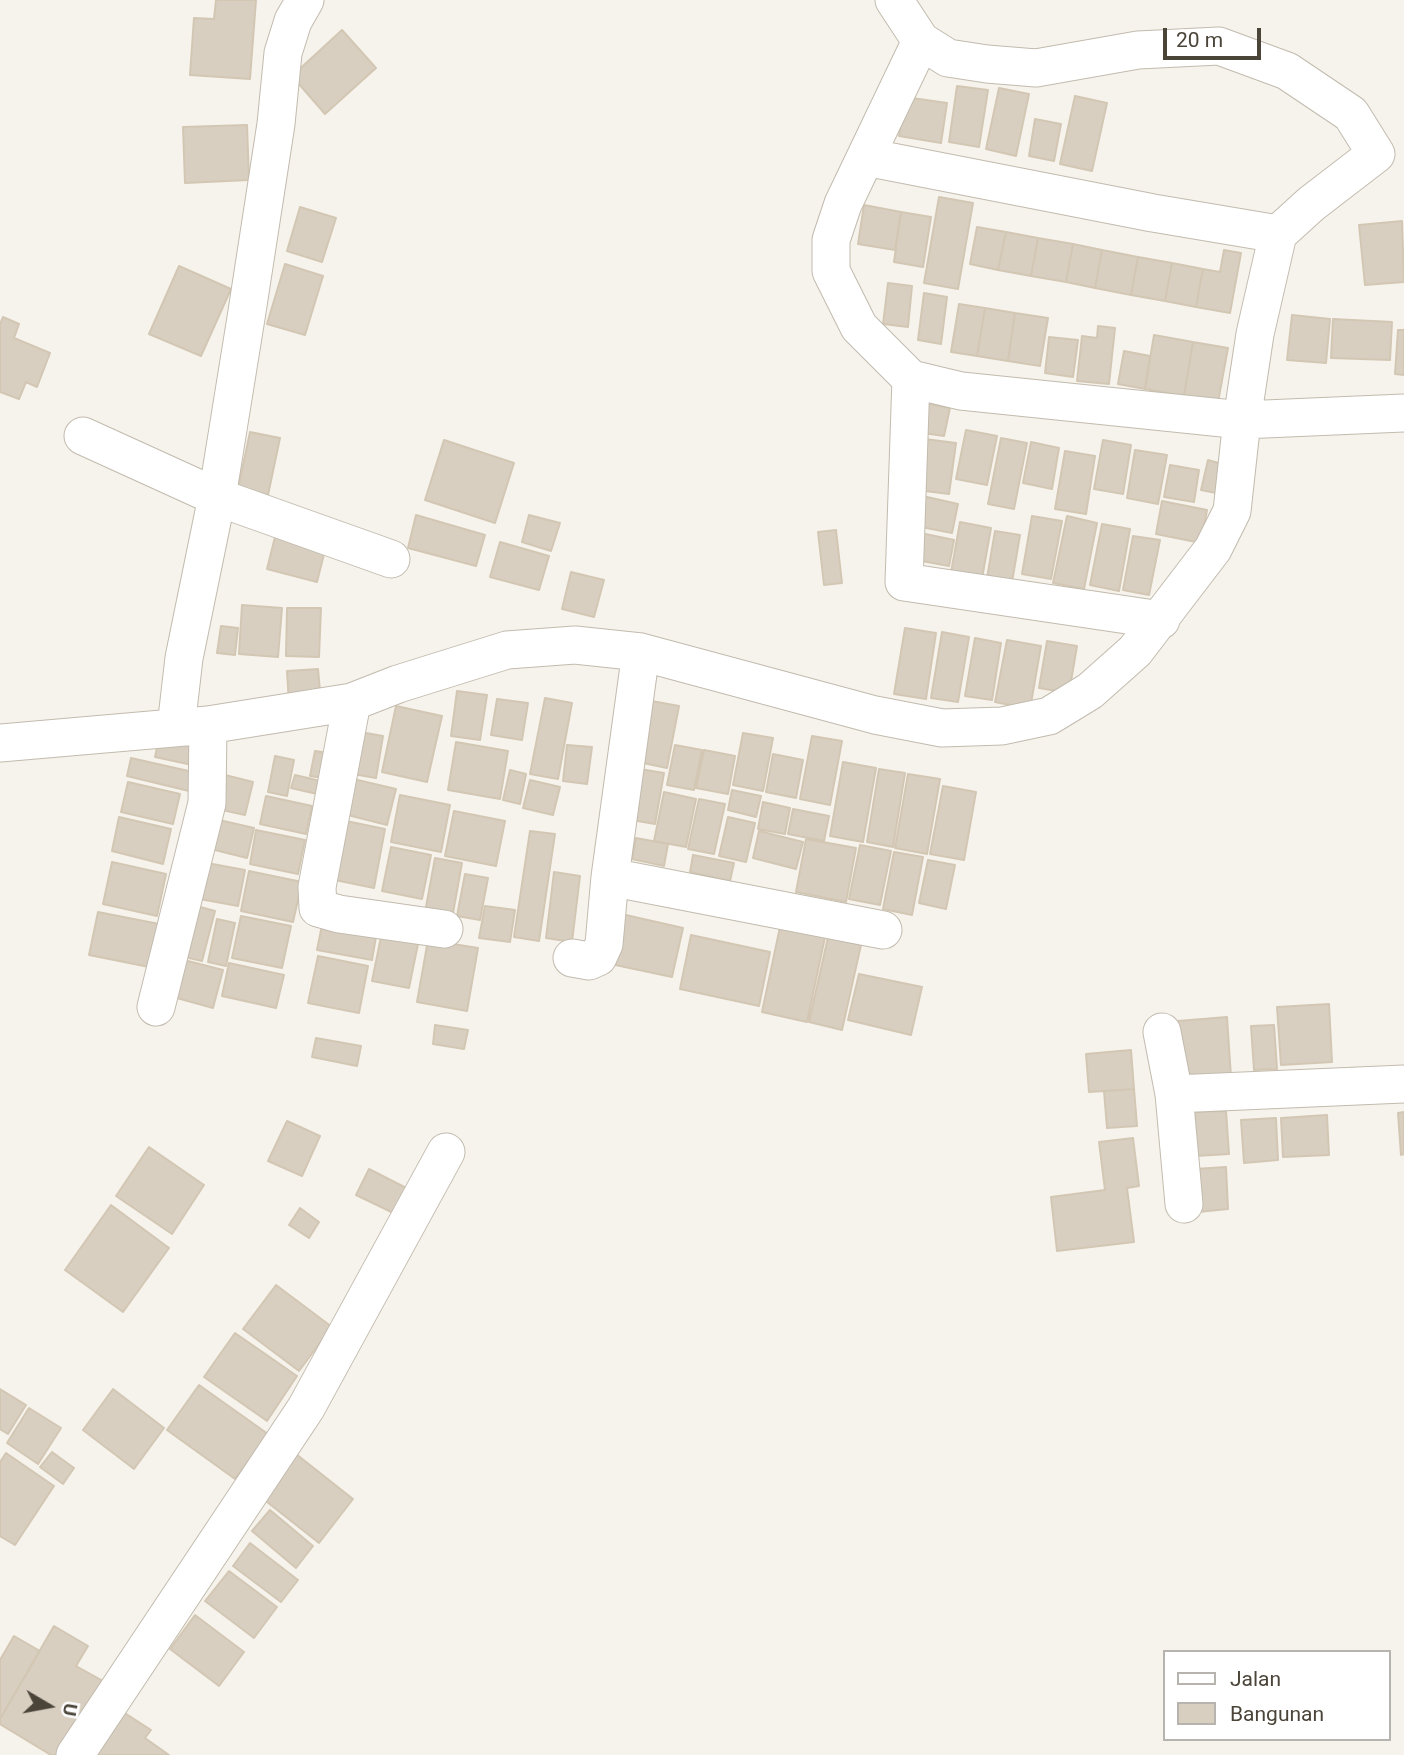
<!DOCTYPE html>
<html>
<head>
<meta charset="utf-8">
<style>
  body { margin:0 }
  #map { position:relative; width:1404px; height:1755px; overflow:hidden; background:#f6f3ec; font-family:Roboto,sans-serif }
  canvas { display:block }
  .legend { position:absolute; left:1163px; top:1650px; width:228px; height:91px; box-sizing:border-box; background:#fff; border:2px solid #b7b4b0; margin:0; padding:9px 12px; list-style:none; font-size:21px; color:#4b4439 }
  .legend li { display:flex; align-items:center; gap:14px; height:35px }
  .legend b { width:35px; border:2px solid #b7b4b0 }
  .north { position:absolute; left:14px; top:1671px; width:70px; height:70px; -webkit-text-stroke:5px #fff; paint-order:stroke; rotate:100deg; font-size:19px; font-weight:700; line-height:28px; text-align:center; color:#4b4439 }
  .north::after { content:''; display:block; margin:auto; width:24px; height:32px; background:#4b4439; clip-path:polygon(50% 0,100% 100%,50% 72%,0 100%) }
  .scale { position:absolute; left:1163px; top:28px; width:98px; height:32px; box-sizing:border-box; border:4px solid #4b4439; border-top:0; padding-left:9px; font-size:21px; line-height:24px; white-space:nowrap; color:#4b4439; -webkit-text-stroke:5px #fff; paint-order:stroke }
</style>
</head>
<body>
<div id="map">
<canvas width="1404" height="1755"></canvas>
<ul class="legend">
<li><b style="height:9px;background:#fff"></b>Jalan</li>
<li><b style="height:19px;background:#d8cfc1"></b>Bangunan</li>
</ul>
<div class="north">U</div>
<div class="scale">20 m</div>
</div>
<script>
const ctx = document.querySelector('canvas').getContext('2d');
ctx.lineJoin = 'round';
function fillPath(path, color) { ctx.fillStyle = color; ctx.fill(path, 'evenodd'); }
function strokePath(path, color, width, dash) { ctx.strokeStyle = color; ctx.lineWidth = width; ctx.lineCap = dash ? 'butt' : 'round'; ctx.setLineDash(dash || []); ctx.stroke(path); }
const building = new Path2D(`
  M216,0H256L250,79L190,75L194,18L214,19Z
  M342,30L376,68L325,114L292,76Z
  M957,86L988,90L979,147L949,142Z
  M999,88L1029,94L1016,156L986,149Z
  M1075,96L1107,103L1092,171L1060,164Z
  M905,97L947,103L941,143L899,136Z
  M1035,119L1061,124L1054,161L1029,156Z
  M247,125L249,180L185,183L183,127Z
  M939,197L973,203L958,289L924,283Z
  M864,205L901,212L895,250L858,244Z
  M300,207L336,218L322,262L287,251Z
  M901,212L931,217L923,267L894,262Z
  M1402,221L1404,282L1365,285L1359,225Z
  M977,227L1006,232L998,270L970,264Z
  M1006,232L1038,238L1031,276L998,270Z
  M1038,238L1073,244L1066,282L1031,276Z
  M1073,244L1102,250L1095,288L1066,282Z
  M1102,250L1138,257L1131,295L1095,288Z
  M1224,250L1241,253L1230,313L1196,307L1203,269L1220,272Z
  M1138,257L1172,263L1165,301L1131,295Z
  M1172,263L1203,269L1196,307L1165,301Z
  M285,264L323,276L305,335L267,324Z
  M179,266L231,289L201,356L149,334Z
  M888,283L912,286L908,327L883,324Z
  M924,293L947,297L941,344L918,340Z
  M959,304L985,308L977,356L951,352Z
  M985,308L1015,313L1008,361L977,356Z
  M1015,313L1048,318L1040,366L1008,361Z
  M1292,315L1330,319L1326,363L1287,360Z
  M3,317L19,324L14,338L50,353L37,387L26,382L19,399L0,392V324Z
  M1333,319L1392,322L1390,360L1331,358Z
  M1098,326L1115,328L1109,384L1077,381L1082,336L1097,338Z
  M1398,330H1404V375L1395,374Z
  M1154,335L1193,342L1184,396L1145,389Z
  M1049,337L1078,340L1073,377L1045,373Z
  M1193,342L1228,348L1218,402L1184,396Z
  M1124,351L1150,356L1145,389L1118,384Z
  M928,404L950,408L944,436L923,433Z
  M966,430L997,436L987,485L956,479Z
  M250,432L280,438L268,495L238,489Z
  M1001,438L1027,443L1014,509L988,504Z
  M925,439L956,443L949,494L917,490Z
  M444,440L514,463L495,523L425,500Z
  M1103,440L1131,445L1123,494L1094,489Z
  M1031,442L1059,448L1052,489L1023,483Z
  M1135,450L1167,455L1158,504L1127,498Z
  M1065,451L1095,456L1086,514L1055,509Z
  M1208,460L1222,464L1216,493L1201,490Z
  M1170,465L1199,470L1194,502L1164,497Z
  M918,495L958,504L952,533L911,525Z
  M1162,501L1207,510L1201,543L1156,534Z
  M416,515L485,535L476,566L408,548Z
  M529,515L560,523L551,551L522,542Z
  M1032,516L1062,521L1051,579L1022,574Z
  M1067,516L1097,523L1084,589L1053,583Z
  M960,522L991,528L981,584L950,578Z
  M1102,524L1130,529L1119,591L1090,585Z
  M836,530L842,583L824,585L818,532Z
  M995,531L1020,535L1011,588L986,584Z
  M916,532L954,540L949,566L911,559Z
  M1133,536L1160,540L1149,595L1123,590Z
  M275,537L325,550L317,582L267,569Z
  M500,542L549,556L539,590L490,577Z
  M571,572L604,580L594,617L562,609Z
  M242,605L282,608L278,657L239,654Z
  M287,608H321L319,657L286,656Z
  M221,626L238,628L235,655L217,653Z
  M905,628L936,633L926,699L894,694Z
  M942,632L969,637L958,702L931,698Z
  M975,638L1001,643L992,700L965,696Z
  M1007,640L1041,646L1030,709L995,702Z
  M1047,641L1077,646L1069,693L1039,688Z
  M318,669L321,702L289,704L287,671Z
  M457,691L487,695L480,740L451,736Z
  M545,698L572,703L558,779L530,774Z
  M497,699L528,703L522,740L491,735Z
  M641,699L679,706L667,768L629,760Z
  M396,706L442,716L427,782L382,772Z
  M360,732L383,736L376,778L353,774Z
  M743,733L773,738L763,791L733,785Z
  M812,736L842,741L830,805L800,799Z
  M159,738L202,747L197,766L155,757Z
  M456,742L508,751L500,799L448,790Z
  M567,745L592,747L587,784L563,781Z
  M675,745L702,750L694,790L667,785Z
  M704,750L735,756L728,794L696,788Z
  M315,751L336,754L331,779L310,776Z
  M773,754L803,760L796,798L766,792Z
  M275,756L294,760L287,796L268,792Z
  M131,758L193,772L189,791L127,776Z
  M843,762L876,768L863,842L830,836Z
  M628,767L664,773L655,824L620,818Z
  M879,769L905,773L893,847L867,842Z
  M510,770L526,774L520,804L503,800Z
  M221,774L253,782L245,815L213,808Z
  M908,774L940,779L927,854L895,848Z
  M295,775L329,783L326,796L291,788Z
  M349,778L396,789L387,825L340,813Z
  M530,780L560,787L553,815L523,808Z
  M128,782L180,794L173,824L121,812Z
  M943,786L976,792L964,860L930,854Z
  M732,790L761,796L756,817L728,810Z
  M664,792L696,799L686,847L654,841Z
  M400,795L450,805L441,852L391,842Z
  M266,796L312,806L306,834L260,824Z
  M699,799L725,804L714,854L688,849Z
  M763,802L790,808L785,834L758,829Z
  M793,809L829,816L824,841L788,834Z
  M454,811L505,821L496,866L445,856Z
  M119,817L171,829L163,864L112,851Z
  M206,817L254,828L247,858L199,846Z
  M728,817L755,823L746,862L719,856Z
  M341,820L385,829L374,888L330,879Z
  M256,830L305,840L298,874L250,864Z
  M530,831L555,834L539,941L514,937Z
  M759,831L803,842L796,869L753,858Z
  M636,838L668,844L664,866L632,859Z
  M806,839L856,848L846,902L796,892Z
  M860,845L891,851L880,905L849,899Z
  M391,847L431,855L422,899L382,891Z
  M894,852L923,857L912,915L883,909Z
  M693,855L734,863L730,881L690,872Z
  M435,858L462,863L453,913L426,907Z
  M928,860L955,865L946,909L919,903Z
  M196,861L245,870L238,906L189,897Z
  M112,862L166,874L157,916L103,904Z
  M249,871L302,882L293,922L241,911Z
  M554,872L580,876L572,942L546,938Z
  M465,874L488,878L480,920L457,916Z
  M189,904L215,911L202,961L176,955Z
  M485,906L515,910L510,942L479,938Z
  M98,912L159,924L149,967L89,955Z
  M617,913L683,928L672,977L606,963Z
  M324,915L378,925L372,960L317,950Z
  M241,916L291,926L282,968L232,958Z
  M217,919L235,923L226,966L208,962Z
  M383,927L420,934L409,988L372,981Z
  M780,927L825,937L807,1022L762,1012Z
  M691,935L770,952L759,1006L680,989Z
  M828,937L861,945L842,1030L809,1022Z
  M428,940L478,948L467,1011L417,1002Z
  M318,956L368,966L359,1013L308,1003Z
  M176,958L223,970L213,1008L166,995Z
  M229,963L284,975L276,1008L222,996Z
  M859,974L922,987L911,1035L848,1020Z
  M1329,1004L1332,1062L1281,1065L1277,1007Z
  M1227,1017L1231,1077L1181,1081L1178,1021Z
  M435,1025L468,1030L464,1049L433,1044Z
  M1274,1025L1277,1069L1254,1070L1251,1026Z
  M316,1038L361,1046L357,1066L312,1057Z
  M1131,1050L1134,1089L1089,1092L1086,1054Z
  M1134,1089L1137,1126L1107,1128L1104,1091Z
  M1226,1111L1229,1154L1196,1156L1194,1112Z
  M1404,1112V1154L1401,1155L1398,1113Z
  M1327,1115L1329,1155L1283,1157L1281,1118Z
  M1276,1118L1278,1160L1244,1163L1241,1120Z
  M287,1121L320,1136L302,1176L268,1161Z
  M1133,1138L1139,1186L1127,1188L1134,1242L1057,1251L1051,1197L1105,1190L1099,1142Z
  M149,1147L204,1185L172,1234L116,1196Z
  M1226,1167L1228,1209L1198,1212L1195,1169Z
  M369,1169L418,1194L406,1219L356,1195Z
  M111,1205L169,1248L123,1312L65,1270Z
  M300,1208L319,1222L309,1238L289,1225Z
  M276,1285L332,1327L299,1371L243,1329Z
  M235,1333L297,1376L267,1421L204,1377Z
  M199,1385L268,1434L235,1479L167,1430Z
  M0,1389L26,1405L8,1434L0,1429Z
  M113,1389L164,1428L134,1469L83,1430Z
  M29,1408L61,1428L38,1464L7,1443Z
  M52,1452L74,1468L63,1484L40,1467Z
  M6,1453L54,1486L15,1545L0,1536V1462Z
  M296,1454L353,1499L319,1543L262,1498Z
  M270,1510L313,1546L296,1568L252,1531Z
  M250,1543L298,1580L281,1602L233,1566Z
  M229,1571L277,1607L254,1638L205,1601Z
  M195,1615L244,1652L219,1686L170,1649Z
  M54,1626L88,1646L76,1666L103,1681L60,1755H51L0,1724V1719Z
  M14,1636L40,1651L0,1719V1660Z
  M117,1708L151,1730L145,1738L169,1755H85Z`);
const minor = new Path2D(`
  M921,41L843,204L831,240V271L859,327L911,379L961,391L1242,420L1404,413
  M866,157L1153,213L1278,234
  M911,379L904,582L1161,620
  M83,436L217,497L391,559
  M641,652L610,877L883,930
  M352,702L317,887L318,908L339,914L444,929
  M176,727L184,658L217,497L246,318L276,124L283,53L293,21L305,0
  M0,743L208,725L352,702L398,684L507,650L575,645L641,652L875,715L942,728L1002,726L1049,716L1090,691L1135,651L1213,549L1232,511L1242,420L1255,334L1278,234L1311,204L1376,154L1351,114L1287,71L1219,46L1138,50L1036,68L987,64L948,58L921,41L894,0
  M572,958L589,961L598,957L604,944L610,877
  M156,1007L207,803L208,725
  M1162,1032L1174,1094L1184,1204
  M1174,1094L1404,1084
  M75,1755L306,1408L446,1152`);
fillPath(building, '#d8cfc1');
strokePath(building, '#d3c7b4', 2);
strokePath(minor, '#c2bbae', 39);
strokePath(minor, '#fff', 37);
</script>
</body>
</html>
